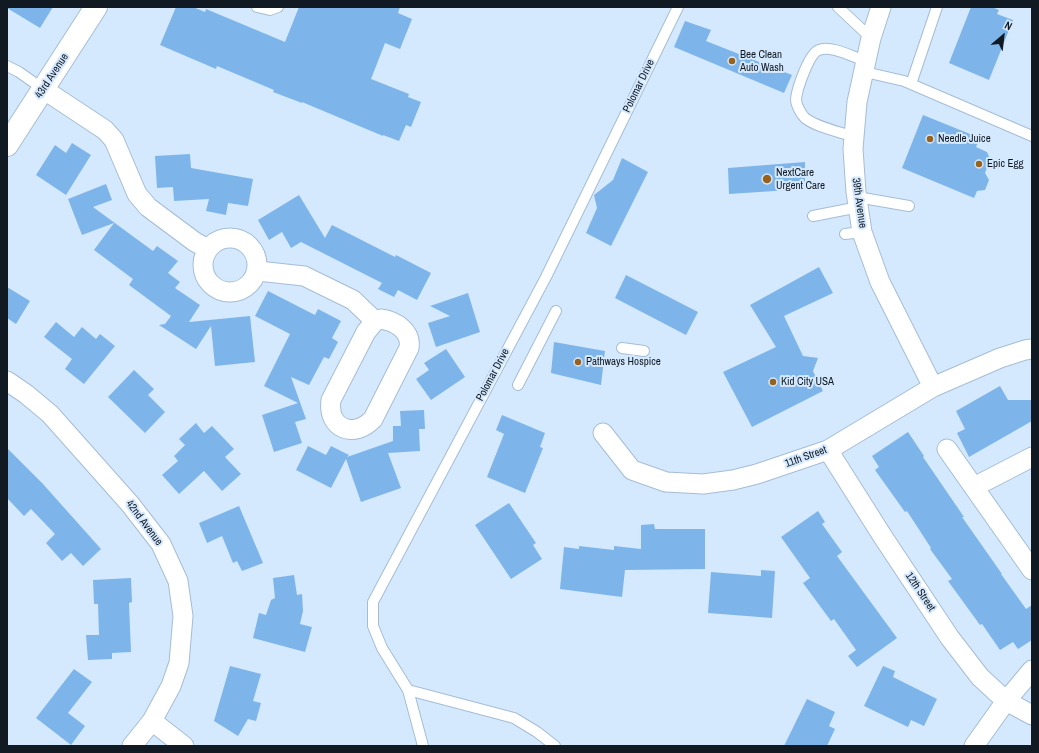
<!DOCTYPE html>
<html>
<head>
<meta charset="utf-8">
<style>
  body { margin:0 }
  #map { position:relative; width:1039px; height:753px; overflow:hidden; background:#d5e9fe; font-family:"Archivo Narrow",sans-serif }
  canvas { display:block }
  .frame { position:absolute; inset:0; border:8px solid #111a23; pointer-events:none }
  .north { position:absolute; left:983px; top:16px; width:40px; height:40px; -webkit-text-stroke:3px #d5e9fe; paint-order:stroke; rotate:28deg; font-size:11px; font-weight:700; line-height:16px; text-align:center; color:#111a23 }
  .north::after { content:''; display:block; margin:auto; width:14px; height:18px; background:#111a23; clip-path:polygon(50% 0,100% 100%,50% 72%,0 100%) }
</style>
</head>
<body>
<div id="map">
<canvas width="1039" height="753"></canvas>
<div class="frame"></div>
<div class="north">N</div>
</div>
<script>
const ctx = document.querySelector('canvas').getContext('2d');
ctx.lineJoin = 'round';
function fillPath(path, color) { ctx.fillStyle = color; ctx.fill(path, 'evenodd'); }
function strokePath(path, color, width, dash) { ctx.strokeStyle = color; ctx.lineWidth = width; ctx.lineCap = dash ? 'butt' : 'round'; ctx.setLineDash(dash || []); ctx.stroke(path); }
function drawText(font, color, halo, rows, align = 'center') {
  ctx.font = font + ' "Archivo Narrow",sans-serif'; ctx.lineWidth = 4; ctx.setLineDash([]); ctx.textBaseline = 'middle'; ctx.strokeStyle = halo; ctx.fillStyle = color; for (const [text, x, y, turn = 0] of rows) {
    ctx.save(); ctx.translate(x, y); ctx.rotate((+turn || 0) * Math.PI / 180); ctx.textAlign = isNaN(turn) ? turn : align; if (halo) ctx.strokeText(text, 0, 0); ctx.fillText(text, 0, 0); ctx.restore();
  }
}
const building = new Path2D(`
  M7,7H53L40,28L7,8Z
  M176,7H193L205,12L206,9L285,42L299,7H400L398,13L412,19L400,49L385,43L371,79L409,94L408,97L421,102L411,127L406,125L399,141L383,135V136L302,102V103L273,92L274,90L217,66L216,69L160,45Z
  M971,7H992L999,10L997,14L1013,20L989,80L949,63Z
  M685,21L711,30L706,41L792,75L784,93L674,47Z
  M923,115L980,138L976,147L987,152L990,159L985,173L989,180L985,190L977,191L974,198L902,168Z
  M72,143L91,155L66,195L36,175L55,145L66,153Z
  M190,154L191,168L253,179L248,206L228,203L226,215L206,211L209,199L174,201L173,187L157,188L155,156Z
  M622,158L648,172L611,246L586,233L597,208L594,195L613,180Z
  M805,162V189L729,194L728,168Z
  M106,184L112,200L93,207L153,251L157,246L178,261L168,273L180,282L175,288L200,305L189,322L250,316L255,362L215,366L211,326L196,349L159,325L165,324L171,316L129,285L133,279L94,250L114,223L82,235L68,199Z
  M299,195L325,238L332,225L395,257L396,255L431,273L417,300L398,290L394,297L378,289L382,283L301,242L291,248L282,232L269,240L258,220Z
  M819,267L833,293L784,316L803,356L818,358L813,371L823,391L752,427L723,372L776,347L750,305Z
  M626,275L698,312L686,335L615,298Z
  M7,287L30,301L16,324L7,318Z
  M268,291L315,315L318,309L341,321L332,338L338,342L329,359L324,357L309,385L291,377L306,419L295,422L302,443L274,452L262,415L298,403L264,386L290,334L255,316Z
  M468,293L480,332L436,347L428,323L450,316L430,306Z
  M56,322L74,337L82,327L96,339L100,334L115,346L84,384L65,369L72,359L44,337Z
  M554,342L605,351L601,385L551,373Z
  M446,349L465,377L431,400L416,379L429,370L424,363Z
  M134,370L154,389L148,395L165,412L145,433L108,397Z
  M1000,386L1008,400H1032V421L969,457L957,433L965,429L956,411Z
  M424,410L425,429H419L420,451L388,453L401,488L361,502L346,459L331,488L296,470L308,446L326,455L331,446L349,455L347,457L393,441V426H401L400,411Z
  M502,415L545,433L540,447L543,448L525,493L487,477L504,434L496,430Z
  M196,423L204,433L212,426L234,449L225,457L241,474L222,491L204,471L179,494L162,475L178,461L174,456L185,445L179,439Z
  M908,432L924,456L923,457L964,517H962L1002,574H1001L1026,609L1032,605V640L1018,649L1013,642L1000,650L982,624L980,625L948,581L952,579L930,549L931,548L907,511L905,512L875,470L879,467L872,456Z
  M7,448L43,484L101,549L83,566L71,553L62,561L46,543L55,534L31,509L24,516L7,498Z
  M509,503L536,543L533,545L542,559L511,579L475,525Z
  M239,506L263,563L242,571L237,561L233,563L222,536L207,543L199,523Z
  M818,511L825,522L822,524L842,552L837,556L897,638L857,667L848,656L856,650L834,619L831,621L803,583L810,578L781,537Z
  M654,524L655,529H705V569L625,570L622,597L560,589L564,547L579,549V546L614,550V546L641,549V525Z
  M761,570L775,571L772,618L708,613L711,572L761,576Z
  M294,575L297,595L302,594L303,611L300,624L312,627L305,652L253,638L259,613L266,615L271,600L275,598L273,578Z
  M131,578L132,602L129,603L131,652L112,653V659L88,660L86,635H99L98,604H94L93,580Z
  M230,666L261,674L253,701L261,703L256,721L248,719L238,736L214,721Z
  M883,666L895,671L893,677L937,699L924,726L911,720L908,727L864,706Z
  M74,669L92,682L68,713L85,726L71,745L36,718Z
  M807,699L835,712L829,726L835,729L827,746H784Z`);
const service = new Path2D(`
  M257,7L270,10L278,7
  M838,7L871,38
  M7,66L19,72L43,89
  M865,72L904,81L1032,136
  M911,84L937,7
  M854,137C840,132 816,127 805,118C801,114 796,105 796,99C797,89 809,53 819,50C831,45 853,57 866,61
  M857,197L909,206
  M813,216L859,207
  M845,234L862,232
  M622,348L644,351
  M518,385L556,311
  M408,690L514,718L537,732L555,746
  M423,746L408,690L382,648L373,626V602L546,277L678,7`);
const minor = new Path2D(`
  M881,7L871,38L857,102L853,149L856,192L862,232L880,282L933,387
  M43,89L105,130L114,140L137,194L148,207L195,242L208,249
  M203 265a27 27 0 1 1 54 0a27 27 0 1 1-54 0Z
  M258,271L304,276L353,300L375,321
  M381,319C395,321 412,331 409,348L373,419C354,439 327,429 331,400L366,332L375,321Z
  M7,381L26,394L50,414L130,504L161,544L178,581L183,616L179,663L171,686L152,721L132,746
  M603,433L632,470L666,482L703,484L733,480L757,474L828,450L933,387L1000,358L1025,350L1032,349
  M947,449L1032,570
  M828,450L883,537L950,638L980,677L1006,701L1032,715
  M974,487L1032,457
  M152,721L184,746
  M974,746L1006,701L1032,670`);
const tertiary = new Path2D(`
  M7,145L96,7`);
const markers = [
  [732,61,4,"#99621c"],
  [930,139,4,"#99621c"],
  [979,164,4,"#99621c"],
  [767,179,5,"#99621c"],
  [578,362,4,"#99621c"],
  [773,382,4,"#99621c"]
];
const poiNames = [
  ["Bee Clean",740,55],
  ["Auto Wash",740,68],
  ["Needle Juice",938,139],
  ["Epic Egg",987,164],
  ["NextCare",776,173],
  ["Urgent Care",776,186],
  ["Pathways Hospice",586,362],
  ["Kid City USA",781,382]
];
const streetNames = [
  ["43rd Avenue",52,76,-57],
  ["Polomar Drive",639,86,-64],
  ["39th Avenue",859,203,82],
  ["Polomar Drive",493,375,-62],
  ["11th Street",806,457,-20],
  ["42nd Avenue",144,523,53],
  ["12th Street",920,592,56]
];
fillPath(building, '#7db5eb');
strokePath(service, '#a4bdd5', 12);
strokePath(minor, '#a4bdd5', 21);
strokePath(tertiary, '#a4bdd5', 24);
strokePath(service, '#fff', 10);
strokePath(minor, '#fff', 19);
strokePath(tertiary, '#fff', 22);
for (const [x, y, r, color] of markers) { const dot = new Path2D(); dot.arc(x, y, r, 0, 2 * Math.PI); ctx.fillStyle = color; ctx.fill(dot); strokePath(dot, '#d5e9fe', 1.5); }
drawText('11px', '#111a23', '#d5e9fe', poiNames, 'left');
drawText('11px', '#111a23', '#d5e9fe', streetNames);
</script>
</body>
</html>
